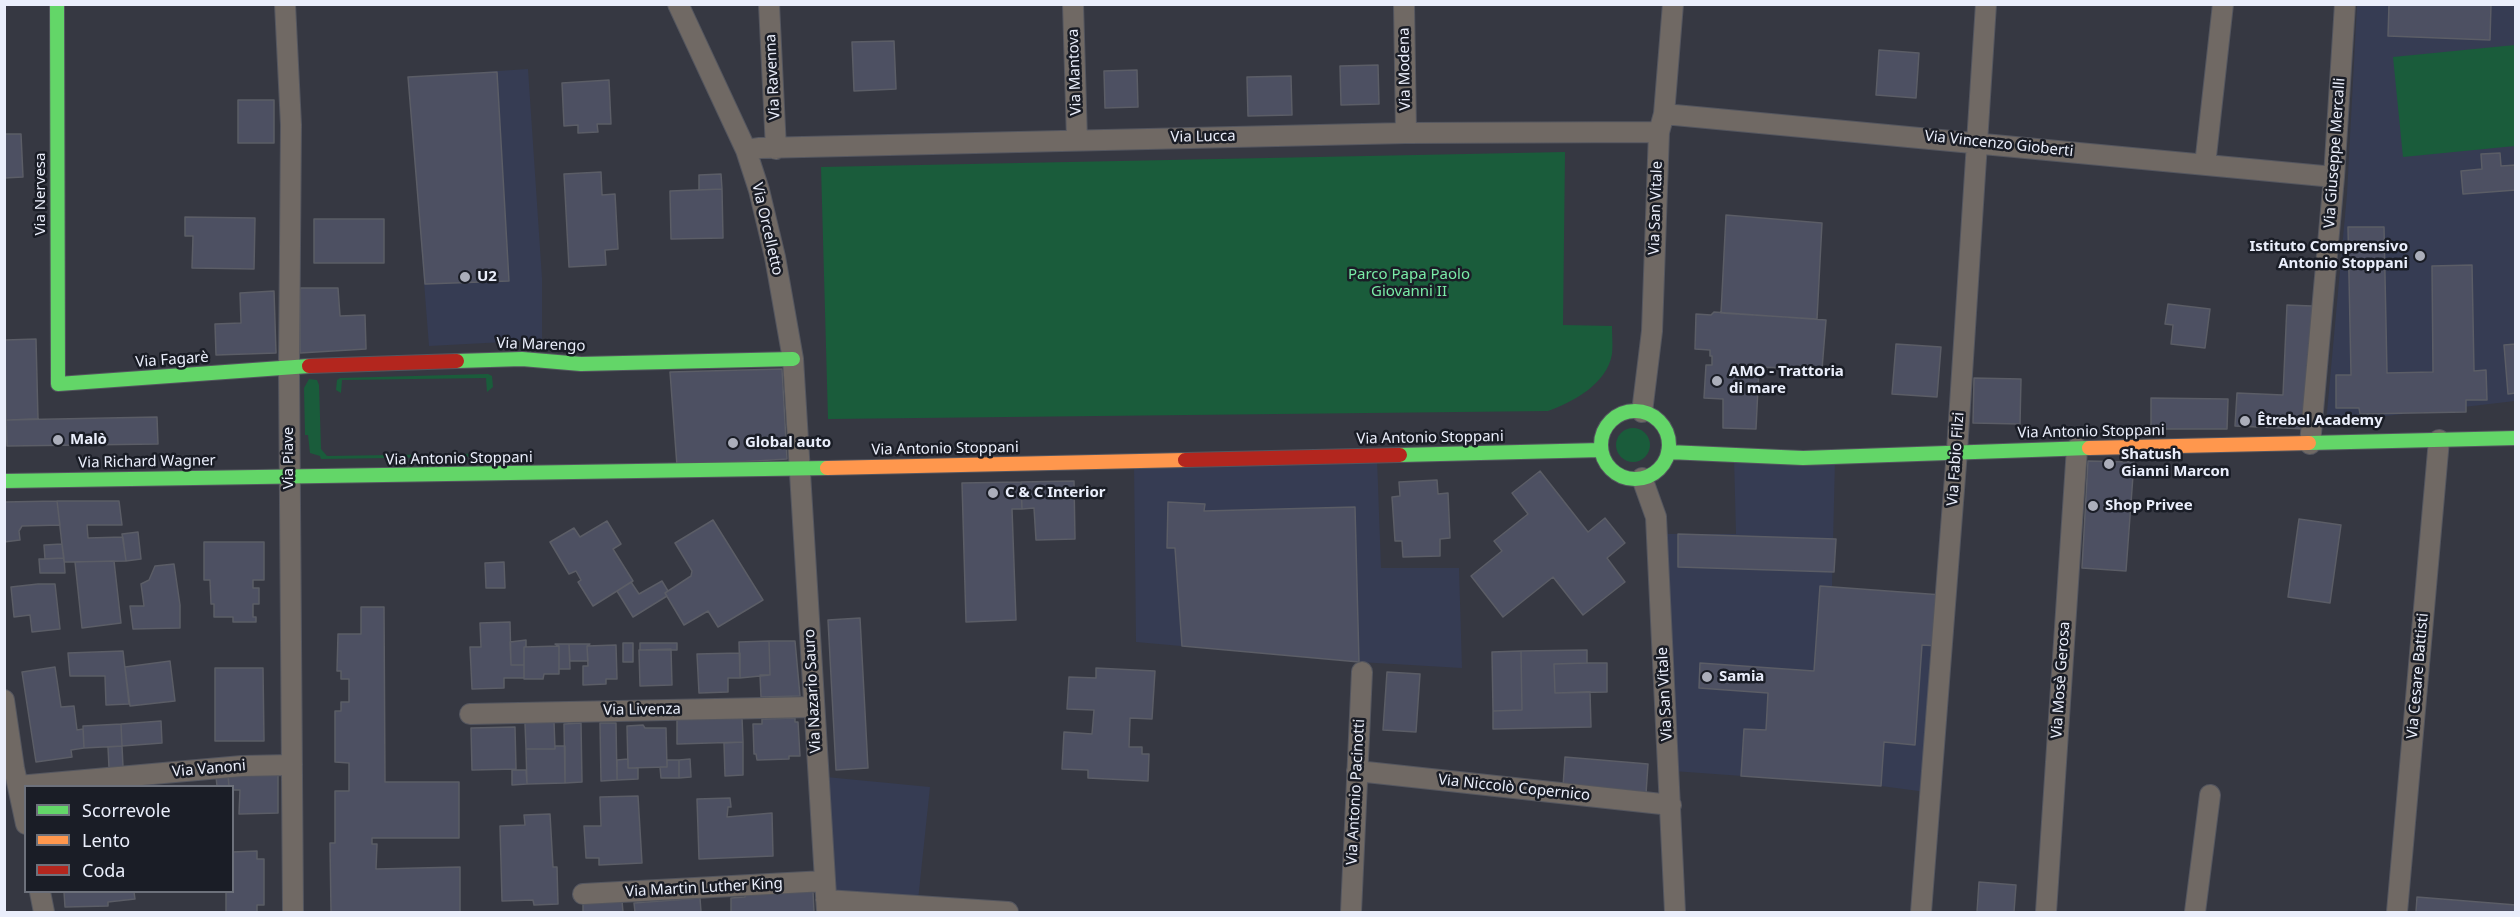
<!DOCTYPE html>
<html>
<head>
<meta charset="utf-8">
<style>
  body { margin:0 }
  #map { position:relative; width:2520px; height:917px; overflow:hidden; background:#363842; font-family:"Noto Sans",sans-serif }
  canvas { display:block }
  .frame { position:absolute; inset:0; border:6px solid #eaeefb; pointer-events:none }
  .legend { position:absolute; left:24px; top:785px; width:210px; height:108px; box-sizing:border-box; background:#1a1d26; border:2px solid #6d717b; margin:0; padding:8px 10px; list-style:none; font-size:18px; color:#eaeefb }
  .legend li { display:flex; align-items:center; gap:12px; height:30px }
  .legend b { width:30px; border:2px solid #6d717b }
</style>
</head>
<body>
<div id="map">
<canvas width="2520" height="917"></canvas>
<div class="frame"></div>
<ul class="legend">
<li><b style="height:8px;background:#63d668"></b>Scorrevole</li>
<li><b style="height:8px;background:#ff974d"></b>Lento</li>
<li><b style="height:8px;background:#b3261e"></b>Coda</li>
</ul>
</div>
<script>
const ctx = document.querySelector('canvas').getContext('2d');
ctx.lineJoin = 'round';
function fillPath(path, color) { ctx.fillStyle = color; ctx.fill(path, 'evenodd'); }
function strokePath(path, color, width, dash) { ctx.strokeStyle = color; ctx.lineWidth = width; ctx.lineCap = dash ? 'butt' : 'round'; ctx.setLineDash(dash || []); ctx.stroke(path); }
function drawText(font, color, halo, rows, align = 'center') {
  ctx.font = font + ' "Noto Sans",sans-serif'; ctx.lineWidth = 5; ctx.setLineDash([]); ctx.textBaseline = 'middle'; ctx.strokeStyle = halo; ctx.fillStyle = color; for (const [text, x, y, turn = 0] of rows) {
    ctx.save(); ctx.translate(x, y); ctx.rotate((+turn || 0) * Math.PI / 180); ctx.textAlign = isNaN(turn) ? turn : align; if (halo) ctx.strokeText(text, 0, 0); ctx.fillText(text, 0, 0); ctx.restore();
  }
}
const built = new Path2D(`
  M2357,5H2515V401L2326,423L2347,194Z
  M528,69L542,278V340L429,346L408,77Z
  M1734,457L1835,459L1832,587L1942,595L1926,792L1881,786L1673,771L1660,534H1736Z
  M1377,458L1381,568H1459L1462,668L1359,662L1136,642L1134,464Z
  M826,777L930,787L917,910L833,907Z`);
const green = new Path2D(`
  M2515,45V146L2403,157L2393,57Z
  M1565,152L1563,325L1612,326C1612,335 1613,346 1612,354C1607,384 1573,402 1548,411L828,419L821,167Z
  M488,374L492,376L493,387L487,392L486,378L342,380L341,393L336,390L337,380L340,378Z
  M309,379L317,380L319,385L321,449L327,456L520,453V456L321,459L320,456L310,453L308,435H305L304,388Z
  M1616 445a17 17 0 1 1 34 0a17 17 0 1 1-34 0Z`);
const building = new Path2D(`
  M2389,4H2491L2490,40L2388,36Z
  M894,41L896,89L854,91L852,42Z
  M1879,50L1919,53L1916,98L1876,95Z
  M1378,65L1379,104L1341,105L1340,66Z
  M1137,70L1138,107L1105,108L1104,71Z
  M497,72L509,281L425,284L408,77Z
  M1291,76L1292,115L1248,116L1247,77Z
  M609,80L611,124H597L598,132L578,133V125L564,126L562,83Z
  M238,100H274V143H238Z
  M4,134H21L23,177L4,178Z
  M2500,153L2501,166L2516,165V190L2463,194L2461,171L2482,169L2481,154Z
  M601,172L602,195L615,194L618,249L605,250L606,265L569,267L564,174Z
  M721,174L722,189L699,190V175Z
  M722,189L723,238L671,239L670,191Z
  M1726,215L1822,223L1817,319L1721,313Z
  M185,217L255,218L254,269L192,268L193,236H185Z
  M314,219H384V263H314Z
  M2348,227H2384L2387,373L2433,372L2432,266L2472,265L2474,371L2486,370L2487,400H2466V412L2360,414L2359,408H2336V375H2351Z
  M300,288H338L340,316L365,315L366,349L300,353Z
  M274,291L276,353L216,355L215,324L241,323L240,293Z
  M2168,304L2210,309L2205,348L2171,344L2173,325L2165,324Z
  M2287,305L2312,306L2306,429L2235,426L2237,393L2283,395Z
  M1714,312L1826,320L1822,369L1759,367L1756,429L1723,428V399L1704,398L1706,365H1712V356H1710V350L1695,349L1696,314L1711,315Z
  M36,339L38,419L6,420L5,340Z
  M1896,344L1941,347L1937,397L1892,394Z
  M2516,344V393L2508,394L2504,345Z
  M782,369L787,459L677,466L670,372Z
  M1974,378L2021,379L2020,424L1973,423Z
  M2151,398L2228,399L2227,429H2151Z
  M157,417L158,444L7,446L6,420Z
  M2088,461L2134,462L2126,571L2082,568Z
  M1540,471L1588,532L1605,518L1625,543L1607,558L1625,582L1583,615L1553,577L1503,617L1471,576L1502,551L1494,541L1528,514L1512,493Z
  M1437,480L1438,494L1448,493L1450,538L1440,539V556L1403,557L1402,541H1395L1392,497L1400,496L1399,482Z
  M1074,481L1075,539L1036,540L1034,508L1022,509L1021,482Z
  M1021,482L1022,509H1012L1016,620L966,622L962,483Z
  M57,501L60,525L22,526L19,531L20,540L4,542V502Z
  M57,501H119L122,525H87L88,538L123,537L126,561L64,562Z
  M1168,502L1205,504L1204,511L1355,507L1359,662L1182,646L1175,548H1167Z
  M2299,519L2341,525L2330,603L2288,597Z
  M713,520L763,600L718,627L708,611L684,625L665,593L691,576L692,571L675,543Z
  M607,521L621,544L613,549L633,581L593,606L578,582L581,580L576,571L569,574L550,542L574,528L580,537Z
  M138,532L141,559L126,561L122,534Z
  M1678,534L1836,539L1834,572L1678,567Z
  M204,542H264V580H253V588H259V604H253V617H256V622H233V617H214V604H211L210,580H204Z
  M62,544L64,558L45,559L44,545Z
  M64,558L65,573H40L39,559Z
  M114,561L121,623L82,628L75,562Z
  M504,562L505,588H486L485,563Z
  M174,564L180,605V628L133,629L130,606H144L141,584L149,580L155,566Z
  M662,581L668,591L665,593L667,596L633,617L617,591L631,582L639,594Z
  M38,584H55L60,629L32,632L30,615L14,617L11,587Z
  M1820,586L1942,595L1939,646L1922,645L1915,745L1884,742L1881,786L1741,776L1744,729L1766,730L1768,693L1699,688L1700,663L1814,671Z
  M361,607H384L385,782H459V838H372V844H377L376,869L460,867V912H331L330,843H335V791H349V763L335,762V711H341V702H349V679H341V671H337L338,634H361Z
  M860,618L868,768L836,770L828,620Z
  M510,622L511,665H524V678H504V688L472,689L470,647H481L480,623Z
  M526,640V647H524V665H511L510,642Z
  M769,641H795L800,696L761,697L760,675H770Z
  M769,641L770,675L740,678L739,642Z
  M623,643H633V662H623Z
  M640,643H677V650H640Z
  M555,644H569L570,669H559V646Z
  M569,644H590L587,646L588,661H570Z
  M616,645L617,679H606V684L583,685V666H588L587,646Z
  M559,646V674H544L543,679H524V647Z
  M671,649L672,685L640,686L639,650Z
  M1587,650V663L1554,664L1555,693L1590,692L1591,727L1493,729V711L1522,710L1521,651Z
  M123,651L129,704L106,705L105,676H70L68,653Z
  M1521,651L1522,710L1493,711L1492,652Z
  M740,653V678H728V692L699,693L697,654Z
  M170,661L175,701L130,706L125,667Z
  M1587,663H1607V692L1555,693L1554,664Z
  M55,667L61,707L74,706L77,730L83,729L84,748L71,750L72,757L36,762L22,672Z
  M215,668H263L264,741H215Z
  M1096,668L1155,671L1152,719L1130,718L1129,747H1142V754H1149L1148,781L1088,778V770L1062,769L1064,732L1092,734L1094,710L1067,709L1069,677L1096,678Z
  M1387,672L1420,674L1416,732L1383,730Z
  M742,718L743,742L677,744V719Z
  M795,718V722H798L800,756H789V759L757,760L756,754H754L753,724H762V719Z
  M161,721L162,743L122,746L121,724Z
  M554,722L555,749H526L525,723Z
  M581,723L582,782L565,783L564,724Z
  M600,723H616L617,780L601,781Z
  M121,724L122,746L84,748L83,726Z
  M643,725L645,728H666L667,767L628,768L627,726Z
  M515,727L516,769L472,770L471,728Z
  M743,742V775L725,776L724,743Z
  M122,746L123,767L109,768L108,747Z
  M555,746H565V783L527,784L526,749H555Z
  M1565,757L1648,764L1646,794L1563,787Z
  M628,759V768H638V779L617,780V760Z
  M690,759L691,777L679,778V760Z
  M667,760H679V778H661L660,767H667Z
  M512,770H526L527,784L512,785Z
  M278,773V813L239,814L240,790H232V786H229L228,775Z
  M228,776L229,786H217L216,777Z
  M638,796L642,863L599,865V858H586L584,826H601L600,797Z
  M730,798L731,807H728L727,817L772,813L773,856L699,859L697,799Z
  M550,814L553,867H557L558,904L534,905L533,900L502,901L500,826L525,825L524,815Z
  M257,851V859H264V905H257V912H226V892H232V852Z
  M1979,882L2016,885L2014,912H1977Z
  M813,891L814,912H731V898L745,897V895Z
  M64,892H134L135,899L108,902V906L65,907Z
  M2417,897L2516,905V912H2416Z
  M700,898L701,912H635L634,903Z
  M622,901L623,912H583V903Z`);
const street = new Path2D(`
  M285,4L291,125L289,368L293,912
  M678,4L746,150L759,190L775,257L793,359L827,912
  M769,4L776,149
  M1073,4L1077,140
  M1404,4L1406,133
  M1664,114L2334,177
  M746,150L760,148L1406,133L1659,132
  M2205,165L2223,4
  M1642,412L1652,331L1659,132L1664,114L1673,4
  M2310,444L2334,177L2345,4
  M1642,478L1656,517L1675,912
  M4,700L14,768L26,824
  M470,714L814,707
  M1357,771L1671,805
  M18,786L242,766L292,765
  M40,892L44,912
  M583,894L825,881
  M826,900L1008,912
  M1351,912L1362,672
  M1921,912L1957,451L1986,4
  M2046,912L2077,448
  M2195,912L2210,795
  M2397,912L2439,440`);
const fast = new Path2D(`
  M57,4L58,384L309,366
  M457,361L522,359L581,364L793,359
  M1601 445a34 34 0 1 1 68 0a34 34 0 1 1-68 0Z
  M2309,443L2516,438
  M1668,452L1803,458L2089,448
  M1400,455L1601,450
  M4,481L827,468`);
const slow = new Path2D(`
  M2089,448L2309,443
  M827,468L1185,460`);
const jam = new Path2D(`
  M309,366L457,361
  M1185,460L1400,455`);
const markers = [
  [2420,256,6,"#abaeba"],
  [465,277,6,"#abaeba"],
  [1717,381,6,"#abaeba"],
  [2245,421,6,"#abaeba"],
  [58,440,6,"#abaeba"],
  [733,443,6,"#abaeba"],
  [2109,464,6,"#abaeba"],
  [993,493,6,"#abaeba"],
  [2093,506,6,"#abaeba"],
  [1707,677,6,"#abaeba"]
];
const streetNames = [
  ["Via Modena",1405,69,-91],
  ["Via Mantova",1075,72,-92],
  ["Via Ravenna",773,77,-93],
  ["Via Lucca",1203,137,-1],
  ["Via Vincenzo Gioberti",1999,144,6],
  ["Via Giuseppe Mercalli",2335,153,-86],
  ["Via Nervesa",41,194,-90],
  ["Via San Vitale",1656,208,-88],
  ["Via Orcelletto",767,229,77],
  ["Via Marengo",541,345,2],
  ["Via Fagarè",172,360,-4],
  ["Via Antonio Stoppani",2091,432,-1],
  ["Via Antonio Stoppani",1430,438,-1],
  ["Via Antonio Stoppani",945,449,-1],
  ["Via Piave",289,458,-90],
  ["Via Antonio Stoppani",459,459,-1],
  ["Via Fabio Filzi",1956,459,-86],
  ["Via Richard Wagner",147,462,-1],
  ["Via Cesare Battisti",2418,676,-85],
  ["Via Mosè Gerosa",2061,680,-86],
  ["Via Nazario Sauro",813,691,-93],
  ["Via San Vitale",1665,694,-93],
  ["Via Livenza",642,710,-1],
  ["Via Vanoni",209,769,-5],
  ["Via Niccolò Copernico",1514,788,6],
  ["Via Antonio Pacinotti",1356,792,-87],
  ["Via Martin Luther King",704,888,-3]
];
const poiNames = [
  ["Istituto Comprensivo",2408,247,"right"],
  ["Antonio Stoppani",2408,264,"right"],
  ["U2",477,277],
  ["AMO - Trattoria",1729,372],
  ["di mare",1729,389],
  ["Êtrebel Academy",2257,421],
  ["Malò",70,440],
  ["Global auto",745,443],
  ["Shatush",2121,455],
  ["Gianni Marcon",2121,472],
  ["C & C Interior",1005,493],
  ["Shop Privee",2105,506],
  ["Samia",1719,677]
];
const parkNames = [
  ["Parco Papa Paolo",1409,275],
  ["Giovanni II",1409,292]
];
fillPath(built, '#363c53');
fillPath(green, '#1a5c3b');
fillPath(building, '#4d5062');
strokePath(building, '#5b5d66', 1.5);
strokePath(street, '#54565f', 22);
strokePath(fast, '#54565f', 16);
strokePath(slow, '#54565f', 16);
strokePath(jam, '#54565f', 16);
strokePath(street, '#706964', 20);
strokePath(fast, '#63d668', 14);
strokePath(slow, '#ff974d', 14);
strokePath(jam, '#b3261e', 14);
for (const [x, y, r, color] of markers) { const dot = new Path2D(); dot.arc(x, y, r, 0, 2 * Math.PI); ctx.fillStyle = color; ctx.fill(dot); strokePath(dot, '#1a1d26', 2); }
drawText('15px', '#eaeefb', '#1a1d26', streetNames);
drawText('bold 15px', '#eaeefb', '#1a1d26', poiNames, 'left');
drawText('15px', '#7aeca7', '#1a1d26', parkNames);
</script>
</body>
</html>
